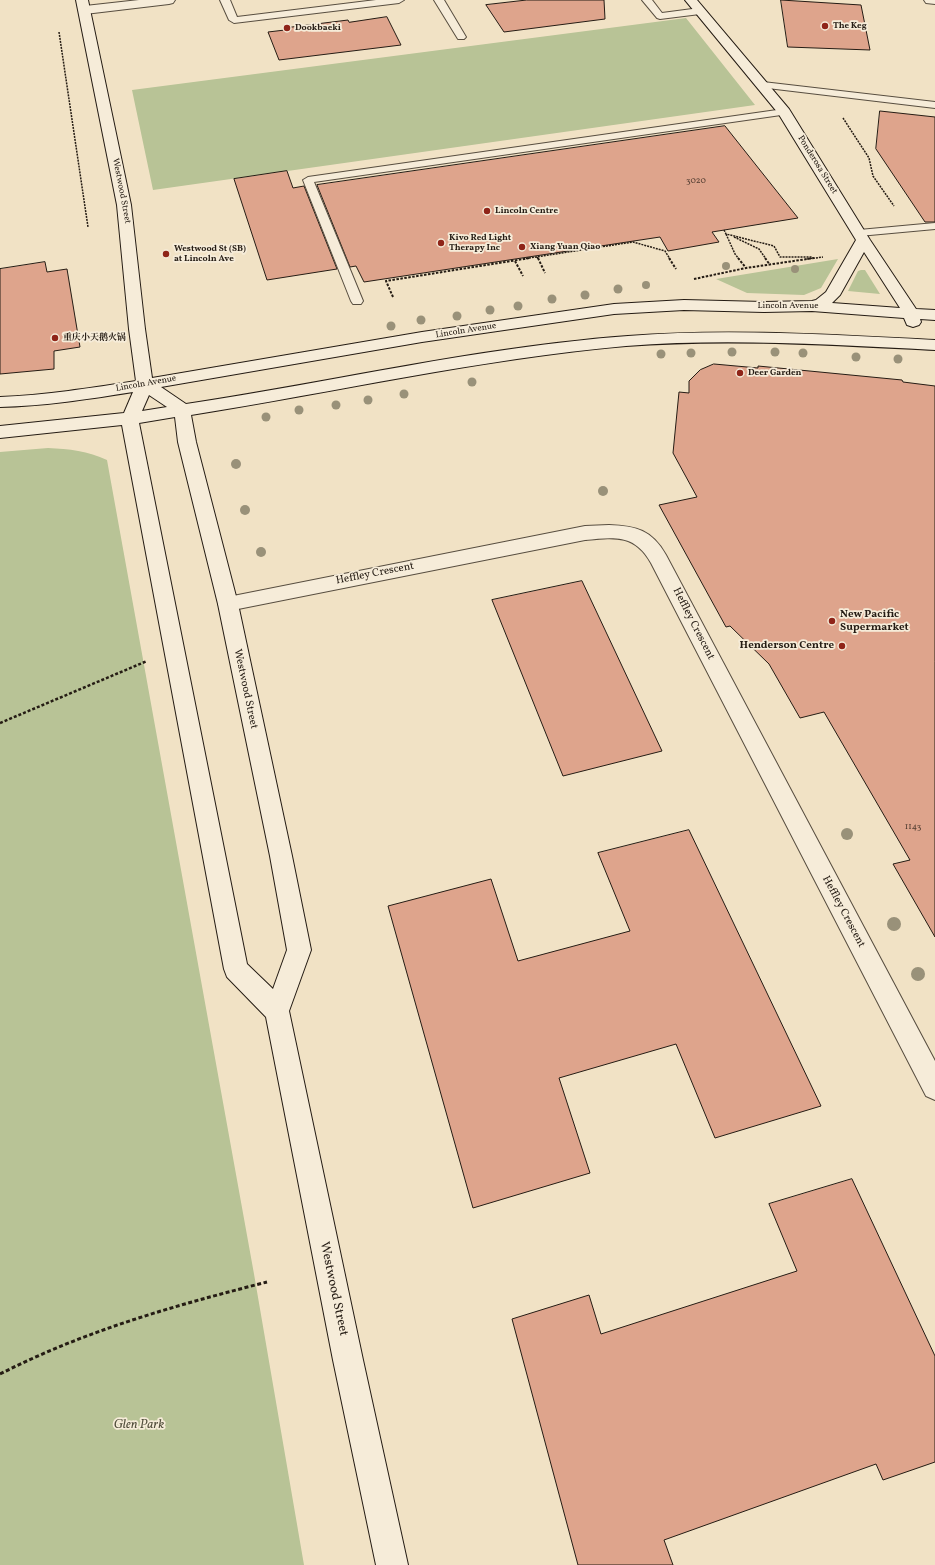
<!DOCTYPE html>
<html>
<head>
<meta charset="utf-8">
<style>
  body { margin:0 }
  canvas { display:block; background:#f1e2c5 }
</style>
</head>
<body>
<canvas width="935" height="1565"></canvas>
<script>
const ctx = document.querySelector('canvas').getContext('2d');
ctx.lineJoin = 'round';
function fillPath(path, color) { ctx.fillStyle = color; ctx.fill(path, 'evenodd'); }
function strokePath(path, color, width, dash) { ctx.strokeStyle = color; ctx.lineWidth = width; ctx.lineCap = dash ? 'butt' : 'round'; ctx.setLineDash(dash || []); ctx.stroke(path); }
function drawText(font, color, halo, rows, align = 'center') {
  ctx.font = font + ' Vollkorn,"Noto Serif SC",serif'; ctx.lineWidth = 3.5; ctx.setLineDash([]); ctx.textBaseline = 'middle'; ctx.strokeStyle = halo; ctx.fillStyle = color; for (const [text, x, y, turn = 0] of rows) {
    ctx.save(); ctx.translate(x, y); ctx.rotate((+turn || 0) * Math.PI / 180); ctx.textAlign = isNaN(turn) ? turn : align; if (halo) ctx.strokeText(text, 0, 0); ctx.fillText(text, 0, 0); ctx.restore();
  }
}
const green = new Path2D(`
  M686,18L755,105L153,190L132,90Z
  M838,259L821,288L804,295L747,293L716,279Z
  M861,270H865L880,294L848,291L858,271Z
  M48,448C69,449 88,451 107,460L254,1274L304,1565H0V452Z`);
const building = new Path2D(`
  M527,0H604L605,19L504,32L486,5Z
  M781,0L861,5L870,50L788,47Z
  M387,17L401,45L279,60L268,32L285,30L284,28L348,20L349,22Z
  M880,111L935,117V222H925L876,149Z
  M725,126L798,218L712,232L719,242L668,251L660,237L364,282L356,266L350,267L317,185Z
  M287,171L293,188L304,186L337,269L267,280L234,179Z
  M45,262L47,272L67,269L80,347L54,351V369L0,374V269Z
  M714,364L758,368V366L902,380L903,382L935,386V937L893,864L910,860L824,712L800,718L769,664L730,626L726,627L659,505L697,497L673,453L679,392L689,393V381L700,370Z
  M582,581L662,751L563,776L492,600Z
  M689,830L821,1106L715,1138L676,1044L559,1078L590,1173L473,1208L388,906L491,879L518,961L630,931L598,853Z
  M852,1179L935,1356V1462L883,1480L876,1464L664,1540L673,1565H578L512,1319L589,1295L601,1334L797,1271L769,1204Z`);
const pathFar3 = new Path2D(`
  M59,32L88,227
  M843,118L869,158L873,176L894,206
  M724,230L726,234L774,246L780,257H812
  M726,234L735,254L739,259
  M734,237L759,249L766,259
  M537,257L538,259
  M523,259L633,242L665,251L670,259
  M807,259L823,257`);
const pathFar2 = new Path2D(`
  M538,258L545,273
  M669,258L676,269
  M738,258L746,268
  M765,258L770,265
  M515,261L523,276
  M694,279L746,268L814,258
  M393,297L386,281L530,258`);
const pathFar1 = new Path2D(`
  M0,723L147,661`);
const path = new Path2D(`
  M0,1374C87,1330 173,1306 267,1282`);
const lane = new Path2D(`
  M220,0H230L237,17L376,0H404L399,3L234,23L229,20Z
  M434,0H444L466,37L464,39H458Z
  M642,0H652L662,13L700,8L705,11L700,14L660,19L657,18Z
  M763,82L935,102V108L759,87L758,85Z
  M784,109L788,110L789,112L788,114L314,182L363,301L361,304H353L351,301L303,180L308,177Z
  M935,223V229L859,236L855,235L853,233L855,231L859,230Z`);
const street = new Path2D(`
  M139,0H175L173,3L169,4L85,14L81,13L79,10L81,7L85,6Z
  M924,0H935V4L926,3Z
  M609,525C636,526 652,530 666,555L935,1061V1100L926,1096L651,563C635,534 615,537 585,540L228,611L221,609L218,604L221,599L228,597L585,526Z`);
const secondary = new Path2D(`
  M76,0H88L131,205L145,329L152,378L422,332L614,304L684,300L764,302L812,301L816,300L826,292L856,240L778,113L685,0H697L789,109L870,240L916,309L935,310V320L920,319L921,322L919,325L913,327L907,325L904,318L812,311L764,312L684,310L614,314L422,342L161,387L186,404C333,382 479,347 628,336C730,328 833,335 935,340V350C833,345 729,338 626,346C480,359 336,392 191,415L196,442L238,604L292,856L311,950L289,1011L363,1360L408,1565H376L333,1360L266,1017L227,977L224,969L122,425L0,438V426L124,413L133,392C89,399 45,406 0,407V397C46,395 91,388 136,381L129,329L117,205ZM864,252L900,308L832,303L840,295ZM149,395L167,407L142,411ZM175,417L178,442L218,604L270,856L287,950L273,989L247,964L139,423Z`);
const trees = [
  [726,266,4],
  [795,269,4],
  [646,285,4],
  [618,289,4.5],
  [585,295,4.5],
  [552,299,4.5],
  [518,306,4.5],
  [490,310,4.5],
  [457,316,4.5],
  [421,320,4.5],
  [391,326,4.5],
  [732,352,4.5],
  [775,352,4.5],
  [691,353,4.5],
  [803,353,4.5],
  [661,354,4.5],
  [856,357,4.5],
  [898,359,4.5],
  [472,382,4.5],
  [404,394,4.5],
  [368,400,4.5],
  [336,405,4.5],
  [299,410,4.5],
  [266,417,4.5],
  [236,464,5],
  [603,491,5],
  [245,510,5],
  [261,552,5],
  [847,834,6],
  [894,924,7],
  [918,974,7]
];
const markers = [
  [825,26,4,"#8f2418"],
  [287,28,4,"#8f2418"],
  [487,211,4,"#8f2418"],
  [441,243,4,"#8f2418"],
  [522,247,4,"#8f2418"],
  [166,254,4,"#8f2418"],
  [55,338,4,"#8f2418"],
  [740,373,4,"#8f2418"],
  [832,621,4,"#8f2418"],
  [842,646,4,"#8f2418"]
];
const farPoinames = [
  ["The Keg",833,26],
  ["Dookbaeki",295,28],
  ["Lincoln Centre",495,211],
  ["Kivo Red Light",449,238],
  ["Therapy Inc",449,248],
  ["Xiang Yuan Qiao",530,247],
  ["Westwood St (SB)",174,249],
  ["at Lincoln Ave",174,259],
  ["重庆小天鹅火锅",63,338],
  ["Deer Garden",748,373]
];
const farStreetnames = [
  ["Ponderosa Street",817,165,58],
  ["Westwood Street",121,191,79],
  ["Lincoln Avenue",788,306],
  ["Lincoln Avenue",466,331,-9],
  ["Lincoln Avenue",146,384,-10]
];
const numberNames = [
  ["3020",696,181],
  ["1143",913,827]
];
const streetNames = [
  ["Heffley Crescent",375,574,-11],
  ["Heffley Crescent",693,624,63],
  ["Westwood Street",245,689,78],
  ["Heffley Crescent",843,912,62]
];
const poiNames = [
  ["New Pacific",840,615],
  ["Supermarket",840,628],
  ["Henderson Centre",834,646,"right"]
];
const nearStreetnames = [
  ["Westwood Street",333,1289,78]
];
const nearParknames = [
  ["Glen Park",139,1426]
];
fillPath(green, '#b8c396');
fillPath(building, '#dea48c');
strokePath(building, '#251c14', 1);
strokePath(lane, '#584e40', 2);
strokePath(street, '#584e40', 2);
strokePath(secondary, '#251c14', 2);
strokePath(pathFar3, '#251c14', 1.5, [2, 1]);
strokePath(pathFar2, '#251c14', 2, [2.5, 1.5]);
strokePath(pathFar1, '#251c14', 2.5, [3, 2]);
strokePath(path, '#251c14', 3, [4, 2.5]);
fillPath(lane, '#f6ecd9');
fillPath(street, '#f6ecd9');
fillPath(secondary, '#f6ecd9');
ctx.fillStyle = '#999179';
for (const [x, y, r] of trees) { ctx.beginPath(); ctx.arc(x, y, r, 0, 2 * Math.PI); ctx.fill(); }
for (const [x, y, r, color] of markers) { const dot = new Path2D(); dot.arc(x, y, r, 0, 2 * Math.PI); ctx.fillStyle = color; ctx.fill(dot); strokePath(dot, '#f6ecd9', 1.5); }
drawText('bold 9px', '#251c14', '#f6ecd9', farPoinames, 'left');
drawText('9px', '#251c14', '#f6ecd9', farStreetnames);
drawText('9px', '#533e32', null, numberNames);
drawText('11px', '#251c14', '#f6ecd9', streetNames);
drawText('bold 11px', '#251c14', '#f6ecd9', poiNames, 'left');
drawText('13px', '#251c14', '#f6ecd9', nearStreetnames);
drawText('italic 13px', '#514e3b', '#f6ecd9', nearParknames);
</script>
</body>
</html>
